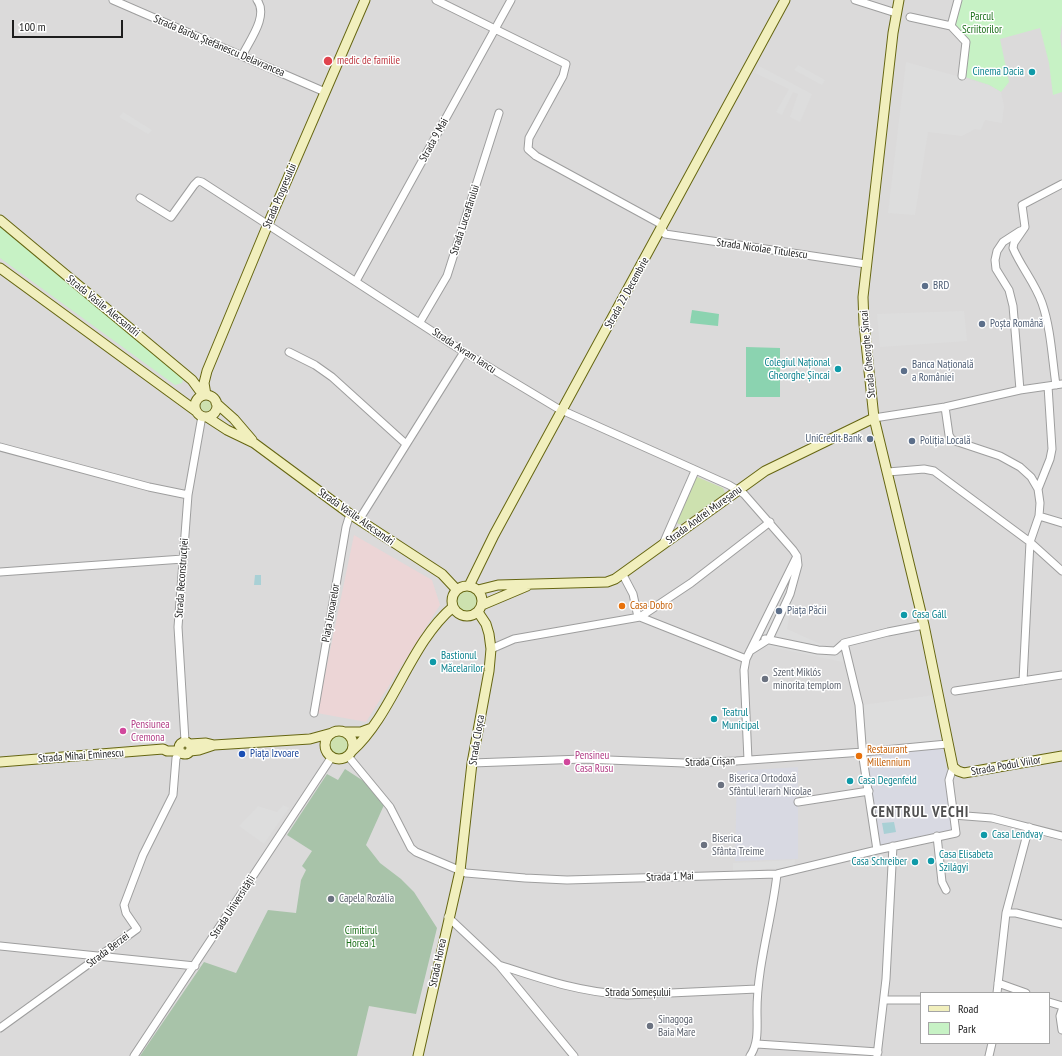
<!DOCTYPE html>
<html>
<head>
<meta charset="utf-8">
<style>
  body { margin:0 }
  #map { position:relative; width:1062px; height:1056px; overflow:hidden; background:#ede9e4; font-family:"PT Sans Narrow",sans-serif }
  canvas { display:block }
  .legend { position:absolute; left:920px; top:992px; width:130px; height:52px; box-sizing:border-box; background:#fff; border:1px solid #a5a5a5; margin:0; padding:5px 7px; list-style:none; font-size:12px; color:#1d1d1d }
  .legend li { display:flex; align-items:center; gap:8px; height:20px }
  .legend b { width:20px; border:1px solid #a5a5a5 }
  .scale { position:absolute; left:12px; top:20px; width:111px; height:18px; box-sizing:border-box; border:2px solid #1d1d1d; border-top:0; padding-left:5px; font-size:12px; line-height:14px; white-space:nowrap; color:#1d1d1d; -webkit-text-stroke:3px #fff; paint-order:stroke }
</style>
</head>
<body>
<div id="map">
<canvas width="1062" height="1056"></canvas>
<ul class="legend">
<li><b style="height:5px;background:#f1efbd"></b>Road</li>
<li><b style="height:11px;background:#c7f2c5"></b>Park</li>
</ul>
<div class="scale">100 m</div>
</div>
<script>
const ctx = document.querySelector('canvas').getContext('2d');
ctx.lineJoin = 'round';
function fillPath(path, color) { ctx.fillStyle = color; ctx.fill(path, 'evenodd'); }
function strokePath(path, color, width, dash) { ctx.strokeStyle = color; ctx.lineWidth = width; ctx.lineCap = dash ? 'butt' : 'round'; ctx.setLineDash(dash || []); ctx.stroke(path); }
function drawText(font, color, halo, rows, align = 'center') {
  ctx.font = font + ' "PT Sans Narrow",sans-serif'; ctx.lineWidth = 3; ctx.setLineDash([]); ctx.textBaseline = 'middle'; ctx.strokeStyle = halo; ctx.fillStyle = color; for (const [text, x, y, turn = 0] of rows) {
    ctx.save(); ctx.translate(x, y); ctx.rotate((+turn || 0) * Math.PI / 180); ctx.textAlign = isNaN(turn) ? turn : align; if (halo) ctx.strokeText(text, 0, 0); ctx.fillText(text, 0, 0); ctx.restore();
  }
}
const residential = new Path2D(`
  M0,0H1062V1056H0ZM921,993H1049V1043H921Z`);
const commercial = new Path2D(`
  M354,535L432,580L440,605L366,722L317,713Z`);
const grass = new Path2D(`
  M200.5 406a5.5 5.5 0 1 1 11 0a5.5 5.5 0 1 1-11 0Z
  M695,476L723,488L725,493L681,524H678L676,520Z
  M455 601a12 12 0 1 1 24 0a12 12 0 1 1-24 0Z
  M328 746a11 11 0 1 1 22 0a11 11 0 1 1-22 0Z`);
const cemetery = new Path2D(`
  M345,769L365,782L384,805L366,845L380,863L401,879L414,892L437,928L416,1014L369,1006L357,1056H140L204,962L236,973L268,910L296,913L301,880L306,870L302,866L312,851L287,835L327,774L338,780Z`);
const park = new Path2D(`
  M958,0H1062V24L1060,37L1062,51V92L1053,95L1049,63L1040,28L1000,39L1009,82L1001,92L989,85L962,76L966,42L951,26Z
  M0,223L184,376L182,383L175,385L0,258Z`);
const pitch = new Path2D(`
  M692,310L719,314L718,326L690,323Z
  M746,347L780,348V397H746Z`);
const parking = new Path2D(`
  M906,62L989,85L1001,92L1004,106L1002,123L985,120L981,130L975,129L962,136L928,132L915,215L888,213Z
  M798,65L825,80L822,85L794,70Z
  M759,66L812,94L800,122L790,117L798,94L793,92L782,115L776,112L789,89L755,73Z
  M123,112L152,130L148,134L119,117Z
  M964,311L967,341L880,347L877,314Z
  M787,568L798,573L787,629L845,655L843,662L752,643Z
  M935,695L944,742L864,749L862,705Z
  M283,805L289,808L264,844L239,826L258,806L277,812Z
  M795,860L794,867L733,871V863Z`);
const plaza = new Path2D(`
  M943,745L956,832L878,849L863,753Z
  M798,767V859L735,861L737,771Z`);
const water = new Path2D(`
  M255,575H261V585H254Z
  M894,822L896,832L884,834L882,823Z`);
const street = new Path2D(`
  M113,0L325,92
  M436,0L566,64L563,76L529,138L528,149L536,156L659,223L665,234L866,264
  M855,0L896,13
  M958,0L951,26L966,42L962,76
  M910,17L951,26
  M242,56C249,41 269,16 257,0
  M140,198L171,217L194,185L198,181L202,182L464,352L557,408L729,485L744,494L793,550L797,556L798,565L790,594L769,639L750,651
  M1020,231L1003,242L997,251L995,260L996,269L1009,290L1013,306L1020,390
  M356,281L511,0
  M420,322L447,276L499,113
  M289,352L315,365L332,377L406,444
  M1056,385C1052,358 1051,329 1042,303C1035,283 1021,267 1013,248L1014,243L1025,227L1022,205L1062,184
  M945,407L949,435L952,440L1000,456L1020,467L1031,477L1038,489L1040,503L1039,516L1030,542L1023,681
  M874,418L945,407L1020,390L1062,384
  M0,447L149,487L188,495
  M888,472L924,469L934,471L1030,542L1062,571
  M1038,489L1050,459L1052,449L1048,386
  M1039,516L1062,523
  M359,520L464,352
  M663,544L695,471
  M0,572L183,559
  M623,575L633,594L638,617
  M640,617L691,583L770,522
  M765,639L818,650L835,651L844,643L888,632L924,625
  M844,643L859,705L863,758L877,850L956,833L949,780L953,767
  M491,649L514,639L640,617L746,659
  M955,691L1062,675
  M314,713L346,527L350,514
  M185,741L178,627L188,495L202,416
  M348,756L390,807L411,848L416,852L466,873L525,878L567,880L777,874L877,850
  M748,760L744,670L746,659L797,556
  M472,763L583,759L684,763L736,761L863,752L947,744
  M798,802L869,791
  M953,815L992,818L1062,836
  M937,836L942,882L946,890
  M1006,913H1016L1062,924
  M448,917L499,965L574,1056
  M0,946L195,966
  M499,965C545,980 579,992 627,995L757,989
  M998,983L1026,993
  M997,993L1006,913L1029,827
  M884,1000H921
  M1049,1002L1062,1006
  M1062,1010L1060,1016L1062,1030
  M0,1028L137,929L126,913L124,905L143,855L173,795L176,758L180,752
  M757,1044L878,1052
  M134,1056L331,758
  M750,1056C759,1043 757,1027 757,1011C757,965 772,920 777,874
  M877,1056L886,979L893,846
  M989,1056L992,1043`);
const secondary = new Path2D(`
  M899,0L893,33L863,297L864,324L874,418L924,625L953,767L958,771L964,773L1062,756
  M0,220L192,380L203,395
  M0,268L196,411
  M206,395L204,383L207,371L268,224L365,0
  M195 406a11 11 0 1 1 22 0a11 11 0 1 1-22 0Z
  M216,403L234,419L252,440
  M207,417L227,430L254,443L350,514L442,574L457,590
  M452 601a15 15 0 1 1 30 0a15 15 0 1 1-30 0Z
  M469,586L494,535L785,0
  M478,590L498,585L607,582L615,579L765,471L874,418
  M482,605L527,586
  M325 745a14 14 0 1 1 28 0a14 14 0 1 1-28 0Z
  M344,732H361L372,728
  M179 748a6 6 0 1 1 12 0a6 6 0 1 1-12 0Z
  M190,744L206,743L214,745
  M190,751L199,750L214,745L310,739L332,733
  M352,751C393,714 410,643 453,607
  M0,762L163,749L167,751H179
  M418,1056L460,871L472,763L489,671L491,649L489,634L486,624L478,612`);
const markers = [
  [328,61,5,"#e0444e"],
  [1032,72,4,"#0f9aa8"],
  [925,286,4,"#5c6f8a"],
  [982,324,4,"#5c6f8a"],
  [838,369,4,"#0f9aa8"],
  [904,371,4,"#5c6f8a"],
  [870,439,4,"#5c6f8a"],
  [912,441,4,"#5c6f8a"],
  [622,606,4,"#e8710a"],
  [779,611,4,"#5c6f8a"],
  [904,615,4,"#0f9aa8"],
  [433,662,4,"#0f9aa8"],
  [765,679,4,"#6b7280"],
  [714,719,4,"#0f9aa8"],
  [123,731,4,"#d1479c"],
  [242,754,4,"#1a4fb4"],
  [859,756,4,"#e8710a"],
  [567,762,4,"#d1479c"],
  [850,781,4,"#0f9aa8"],
  [721,785,4,"#6b7280"],
  [984,835,4,"#0f9aa8"],
  [704,845,4,"#6b7280"],
  [931,861,4,"#0f9aa8"],
  [915,862,4,"#0f9aa8"],
  [331,899,4,"#6b7280"],
  [650,1026,4,"#6b7280"]
];
const parkNames = [
  ["Parcul",982,17],
  ["Scriitorilor",982,30],
  ["Cimitirul",361,931],
  ["Horea 1",361,944]
];
const streetNames = [
  ["Strada Barbu Ștefănescu Delavrancea",219,46,23],
  ["Strada 9 Mai",434,140,-61],
  ["Strada Progresului",280,196,-67],
  ["Strada Luceafărului",465,220,-72],
  ["Strada Nicolae Titulescu",762,249,8],
  ["Strada 22 Decembrie",627,293,-61],
  ["Strada Vasile Alecsandri",103,306,39],
  ["Strada Avram Iancu",464,351,33],
  ["Strada Gheorghe Șincai",868,354,-95],
  ["Strada Andrei Mureșanu",704,515,-36],
  ["Strada Vasile Alecsandri",356,517,35],
  ["Strada Reconstrucției",182,578,-86],
  ["Piața Izvoarelor",331,613,-80],
  ["Strada Cloșca",477,740,-81],
  ["Strada Mihai Eminescu",81,756,-4],
  ["Strada Crișan",710,762,-2],
  ["Strada Podul Viilor",1006,766,-10],
  ["Strada 1 Mai",670,877,-2],
  ["Strada Universității",233,907,-57],
  ["Strada Berzei",108,950,-37],
  ["Strada Horea",438,963,-78],
  ["Strada Someșului",638,993]
];
const healthNames = [
  ["medic de familie",337,61]
];
const cultureNames = [
  ["Cinema Dacia",1024,72,"right"],
  ["Colegiul Național",830,363,"right"],
  ["Gheorghe Șincai",830,376,"right"],
  ["Casa Gáll",912,615],
  ["Bastionul",441,656],
  ["Măcelarilor",441,669],
  ["Teatrul",722,713],
  ["Municipal",722,726],
  ["Casa Degenfeld",858,781],
  ["Casa Lendvay",992,835],
  ["Casa Elisabeta",939,855],
  ["Szilágyi",939,868],
  ["Casa Schreiber",907,862,"right"]
];
const serviceNames = [
  ["BRD",933,286],
  ["Poșta Română",990,324],
  ["Banca Națională",912,365],
  ["a României",912,378],
  ["UniCredit Bank",862,439,"right"],
  ["Poliția Locală",920,441],
  ["Piața Păcii",787,611]
];
const foodNames = [
  ["Casa Dobro",630,606],
  ["Restaurant",867,750],
  ["Millennium",867,763]
];
const worshipNames = [
  ["Szent Miklós",773,673],
  ["minorita templom",773,686],
  ["Biserica Ortodoxă",729,779],
  ["Sfântul Ierarh Nicolae",729,792],
  ["Biserica",712,839],
  ["Sfânta Treime",712,852],
  ["Capela Rozália",339,899],
  ["Sinagoga",658,1020],
  ["Baia Mare",658,1033]
];
const hotelNames = [
  ["Pensiunea",131,725],
  ["Cremona",131,738],
  ["Pensineu",575,756],
  ["Casa Rusu",575,769]
];
const transitNames = [
  ["Piața Izvoare",250,754]
];
const districtNames = [
  ["CENTRUL VECHI",920,813]
];
fillPath(residential, '#dbdada');
fillPath(commercial, '#ecd5d6');
fillPath(grass, '#cde1af');
fillPath(cemetery, '#a8c3a9');
fillPath(park, '#c7f2c5');
fillPath(pitch, '#8bd3b0');
fillPath(parking, '#ddd');
fillPath(plaza, '#d8d9e2');
fillPath(water, '#a9d0d5');
strokePath(street, '#9e9e9e', 9);
strokePath(secondary, '#666612', 11);
strokePath(street, '#fff', 7);
strokePath(secondary, '#f1efbd', 9);
for (const [x, y, r, color] of markers) { const dot = new Path2D(); dot.arc(x, y, r, 0, 2 * Math.PI); ctx.fillStyle = color; ctx.fill(dot); strokePath(dot, '#fff', 1.5); }
drawText('11px', '#1a6e18', '#fff', parkNames);
drawText('11px', '#1d1d1d', '#fff', streetNames);
drawText('11px', '#be3a42', '#fff', healthNames, 'left');
drawText('11px', '#0d838f', '#fff', cultureNames, 'left');
drawText('11px', '#4e5e75', '#fff', serviceNames, 'left');
drawText('11px', '#c56008', '#fff', foodNames, 'left');
drawText('11px', '#5b616d', '#fff', worshipNames, 'left');
drawText('11px', '#b23c85', '#fff', hotelNames, 'left');
drawText('11px', '#164399', '#fff', transitNames, 'left');
ctx.letterSpacing = '1px';
drawText('bold 15px', '#505050', '#fff', districtNames);
ctx.letterSpacing = '0px';
</script>
</body>
</html>
